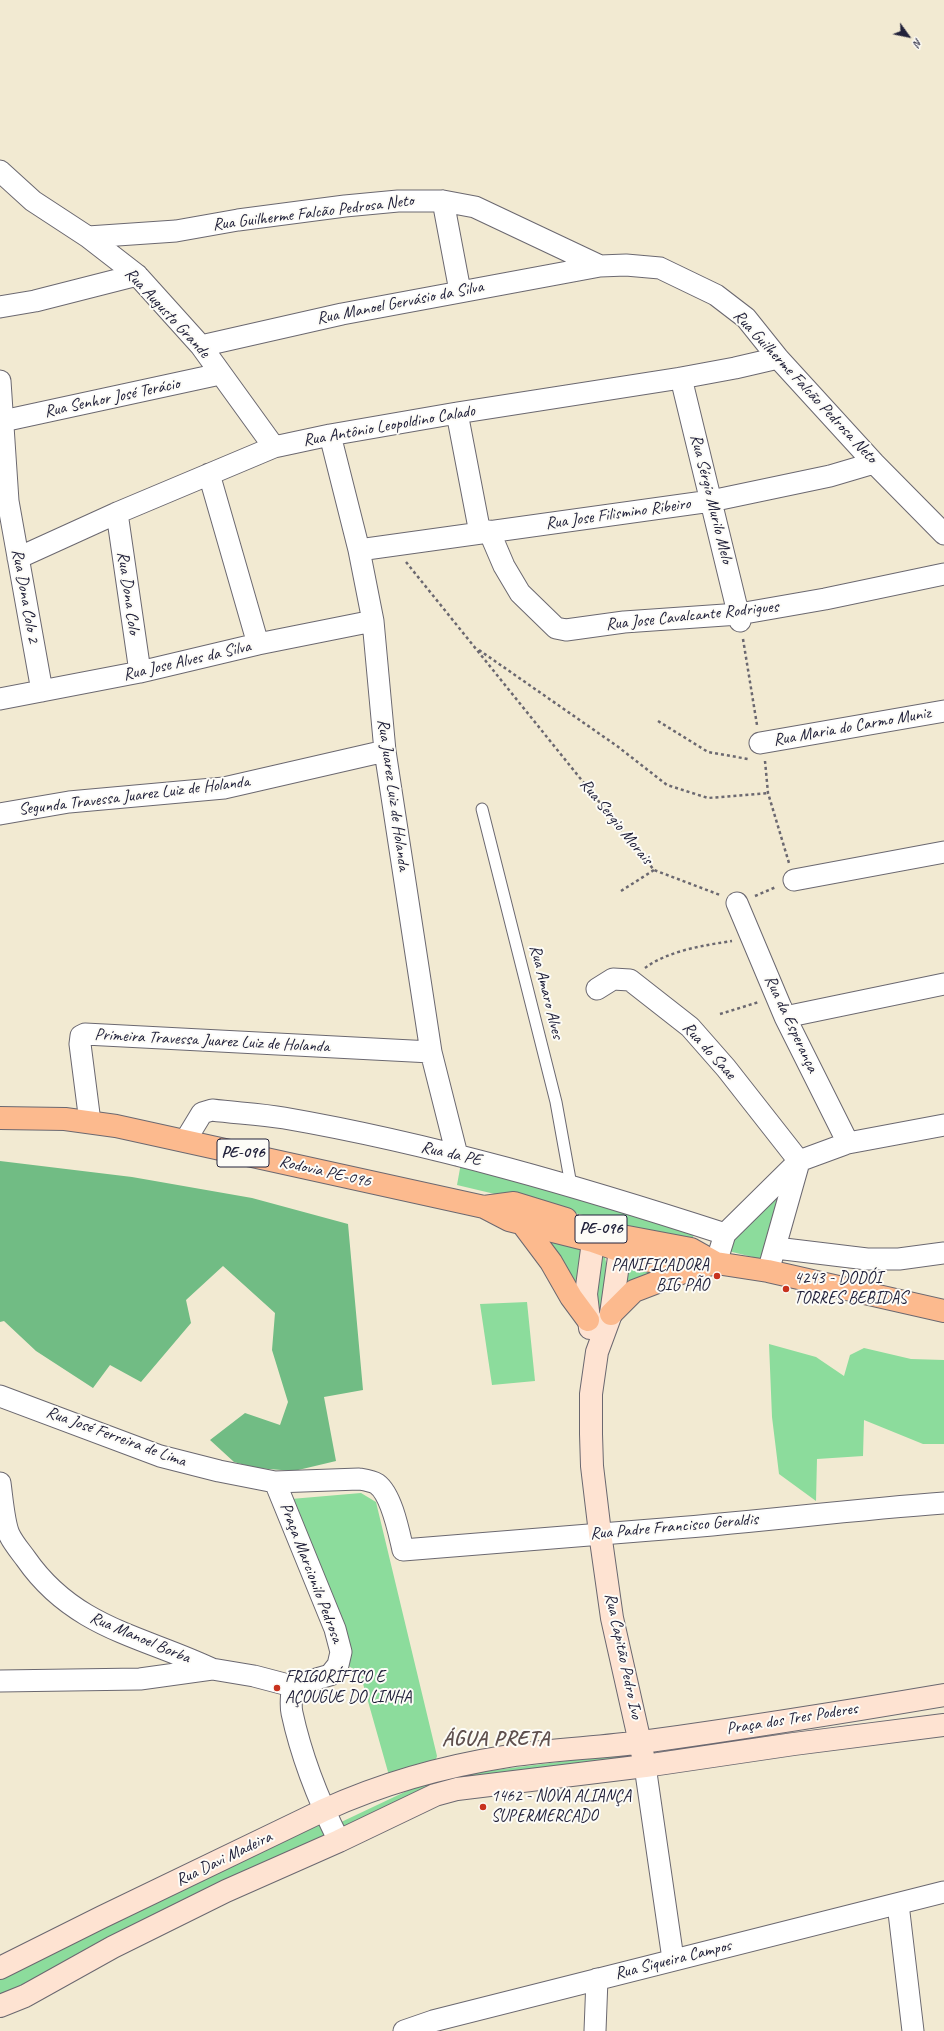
<!DOCTYPE html>
<html>
<head>
<meta charset="utf-8">
<style>
  body { margin:0 }
  #map { position:relative; width:944px; height:2031px; overflow:hidden; background:#f2ead2; font-family:Caveat,sans-serif }
  canvas { display:block }
  .north { position:absolute; left:888px; top:16px; width:40px; height:40px; -webkit-text-stroke:3px #fdfcf7; paint-order:stroke; rotate:123deg; font-size:11px; font-weight:700; line-height:16px; text-align:center; color:#22223b }
  .north::after { content:''; display:block; margin:auto; width:14px; height:18px; background:#22223b; clip-path:polygon(50% 0,100% 100%,50% 72%,0 100%) }
</style>
</head>
<body>
<div id="map">
<canvas width="944" height="2031"></canvas>
<div class="north">N</div>
</div>
<script>
const ctx = document.querySelector('canvas').getContext('2d');
ctx.lineJoin = 'round';
function fillPath(path, color) { ctx.fillStyle = color; ctx.fill(path, 'evenodd'); }
function strokePath(path, color, width, dash) { ctx.strokeStyle = color; ctx.lineWidth = width; ctx.lineCap = dash ? 'butt' : 'round'; ctx.setLineDash(dash || []); ctx.stroke(path); }
function drawText(font, color, halo, rows, align = 'center') {
  ctx.font = font + ' Caveat,sans-serif'; ctx.lineWidth = 4; ctx.setLineDash([]); ctx.textBaseline = 'middle'; ctx.strokeStyle = halo; ctx.fillStyle = color; for (const [text, x, y, turn = 0] of rows) {
    ctx.save(); ctx.translate(x, y); ctx.rotate((+turn || 0) * Math.PI / 180); ctx.textAlign = isNaN(turn) ? turn : align; if (halo) ctx.strokeText(text, 0, 0); ctx.fillText(text, 0, 0); ctx.restore();
  }
}
const green = new Path2D(`
  M461,1163L696,1227L692,1241L457,1185Z
  M783,1191L765,1260L724,1250L730,1235Z
  M532,1229L595,1245L575,1295Z
  M604,1253L608,1271L600,1313L585,1310L590,1272Z
  M625,1261L675,1270L623,1290Z
  M527,1302L535,1381L492,1385L480,1304Z
  M769,1344L816,1357L844,1376L850,1355L864,1348L911,1359L944,1360V1444H923L864,1420L863,1456L817,1459L816,1501L779,1474L772,1417Z
  M361,1493L376,1502L437,1756L432,1772L390,1779L360,1673L347,1665L291,1499Z
  M637,1752L643,1773L465,1790L341,1831L337,1824L411,1789L448,1776Z
  M322,1816L331,1838L0,2003V1972Z`);
const forest = new Path2D(`
  M0,1161L132,1177L252,1198L348,1224L363,1390L324,1397L336,1461L294,1471L256,1468L234,1462L210,1440L245,1413L280,1425L288,1402L272,1350L275,1313L223,1266L186,1300L191,1323L141,1382L110,1365L93,1388L36,1351L4,1321L0,1322Z`);
const path = new Path2D(`
  M406,562L654,870L720,895
  M743,639L757,725
  M479,650L617,746L667,785L708,798L768,793
  M658,721L708,752L748,759
  M765,761L768,793L789,863
  M621,891L654,870
  M755,896L776,887
  M645,968C667,951 705,945 732,941
  M720,1014L759,1002`);
const lane = new Path2D(`
  M482,809L556,1102L571,1185`);
const street = new Path2D(`
  M0,171L33,201L88,237L137,275L201,346L274,447
  M443,201L460,291
  M88,237L176,231L238,220L345,206L398,201H443L475,207L600,266L626,265L660,268L716,295L746,318L778,358L874,463L944,534
  M0,307L35,301L137,275
  M201,346L342,314L600,266
  M681,378L740,621
  M0,381L8,501L42,691
  M457,413L480,533
  M3,421L220,374
  M330,435L359,550L373,621L385,751L431,1052L457,1155
  M209,474L258,644
  M117,513L140,672
  M489,531L504,566L520,593L556,628L566,630L624,622L739,614L825,599L944,574
  M359,550L711,501L830,476L874,463
  M18,558L117,513L274,447L330,435L457,413L681,378L735,368L778,358
  M0,699L140,672L258,644L373,621
  M760,743L944,711
  M0,814L69,802L224,788L385,751
  M794,880L944,852
  M737,903L785,1017L848,1143
  M597,989L613,979L630,980L690,1027L726,1068L799,1161
  M785,1017L944,984
  M90,1122L80,1044L81,1036L85,1034L431,1052
  M185,1141L202,1113L212,1110C236,1113 260,1114 284,1118C434,1144 580,1187 725,1234
  M776,1248L867,1259H899L944,1253
  M771,1261L799,1162
  M716,1263L725,1234L799,1161L848,1143L944,1125
  M0,1396L160,1456L219,1471L275,1482L359,1479C365,1480 372,1481 377,1484C392,1495 399,1533 403,1550C486,1543 569,1536 651,1530C749,1523 846,1510 944,1503
  M0,1483C2,1497 4,1523 9,1534C13,1543 21,1552 26,1559C74,1628 142,1636 212,1669
  M0,1681L140,1679L212,1669L254,1676L292,1686L330,1675L338,1665L341,1652L335,1629L275,1482
  M292,1686C292,1695 290,1704 292,1713C301,1755 320,1803 339,1841
  M645,1766L673,1959
  M898,1904L913,2031
  M404,2031L433,2021L944,1892
  M595,2031L597,1979`);
const secondary = new Path2D(`
  M622,1236L611,1314L597,1352L591,1394V1434L592,1466L600,1533L612,1618L643,1756
  M590,1328L586,1294L595,1227
  M0,1968L102,1917L324,1810C383,1783 445,1766 509,1756C553,1749 598,1748 642,1742C743,1728 844,1712 944,1695
  M0,2006L25,1996L113,1947L226,1891L339,1841L435,1795L457,1789L645,1766L794,1744L944,1725`);
const primary = new Path2D(`
  M0,1118L65,1119L116,1126L484,1207L509,1220L593,1241L650,1261L695,1268L716,1263
  M484,1207L514,1203L566,1219
  M521,1222L551,1262L571,1297L588,1320
  M598,1228L622,1236L691,1249L716,1263L768,1271L944,1311
  M611,1314L634,1291L694,1268`);
const markers = [
  [717,1276,4,"#c8321e"],
  [786,1289,4,"#c8321e"],
  [277,1688,4,"#c8321e"],
  [483,1807,4,"#c8321e"]
];
const shields = [
  [243,1153,52],
  [601,1229,52]
];
const shieldNames = [
  ["PE-096",243,1153],
  ["PE-096",601,1229]
];
const streetNames = [
  ["Rua Guilherme Falcão Pedrosa Neto",313,213,-7],
  ["Rua Manoel Gervásio da Silva",400,303,-11],
  ["Rua Augusto Grande",167,313,47],
  ["Rua Guilherme Falcão Pedrosa Neto",805,387,47],
  ["Rua Senhor José Terácio",112,398,-12],
  ["Rua Antônio Leopoldino Calado",389,426,-10],
  ["Rua Sérgio Murilo Melo",711,499,76],
  ["Rua Jose Filismino Ribeiro",618,514,-8],
  ["Rua Dona Colo",128,593,82],
  ["Rua Dona Colo 2",25,596,80],
  ["Rua Jose Cavalcante Rodrigues",692,616,-6],
  ["Rua Jose Alves da Silva",187,661,-13],
  ["Rua Maria do Carmo Muniz",852,727,-10],
  ["Rua Juarez Luiz de Holanda",393,795,82],
  ["Segunda Travessa Juarez Luiz de Holanda",134,796,-7],
  ["Rua Sergio Morais",616,822,51],
  ["Rua Amaro Alves",546,992,76],
  ["Rua da Esperança",791,1024,65],
  ["Primeira Travessa Juarez Luiz de Holanda",212,1041,3],
  ["Rua do Saae",709,1051,48],
  ["Rua da PE",451,1154,13],
  ["Rodovia PE-096",325,1172,13],
  ["Rua José Ferreira de Lima",116,1437,20],
  ["Rua Padre Francisco Geraldis",674,1527,-5],
  ["Praça Marcionilo Pedrosa",311,1573,69],
  ["Rua Manoel Borba",140,1638,23],
  ["Rua Capitão Pedro Ivo",623,1656,78],
  ["Praça dos Tres Poderes",792,1719,-9],
  ["Rua Davi Madeira",224,1859,-26],
  ["Rua Siqueira Campos",673,1960,-14]
];
const poiNames = [
  ["PANIFICADORA",709,1266,"right"],
  ["BIG PÃO",709,1286,"right"],
  ["4243 - DODÓI",794,1279],
  ["TORRES BEBIDAS",794,1299],
  ["FRIGORÍFICO E",285,1678],
  ["AÇOUGUE DO LINHA",285,1698],
  ["1462 - NOVA ALIANÇA",491,1797],
  ["SUPERMERCADO",491,1817]
];
const districtNames = [
  ["ÁGUA PRETA",496,1739]
];
fillPath(green, '#8cdc9c');
fillPath(forest, '#71bc84');
strokePath(lane, '#6b6870', 13);
strokePath(street, '#6b6870', 23);
strokePath(secondary, '#6b6870', 24);
strokePath(primary, '#6b6870', 24);
strokePath(path, '#6b6870', 2.5, [3, 3]);
strokePath(lane, '#fff', 11);
strokePath(street, '#fff', 21);
strokePath(secondary, '#fee3d2', 22);
strokePath(primary, '#fcba8e', 22);
for (const [x, y, r, color] of markers) { const dot = new Path2D(); dot.arc(x, y, r, 0, 2 * Math.PI); ctx.fillStyle = color; ctx.fill(dot); strokePath(dot, '#fdfcf7', 1.5); }
for (const [x, y, w] of shields) { const box = new Path2D(); box.roundRect(x - w / 2, y - 14, w, 28, 3); ctx.fillStyle = '#fdfcf7'; ctx.fill(box); strokePath(box, '#22223b', 1); }
drawText('bold 16px', '#22223b', null, shieldNames);
drawText('17px', '#22223b', '#fdfcf7', streetNames);
drawText('17px', '#22223b', '#fdfcf7', poiNames, 'left');
ctx.letterSpacing = '1px';
drawText('bold 21px', '#5e4f4d', '#fdfcf7', districtNames);
ctx.letterSpacing = '0px';
</script>
</body>
</html>
